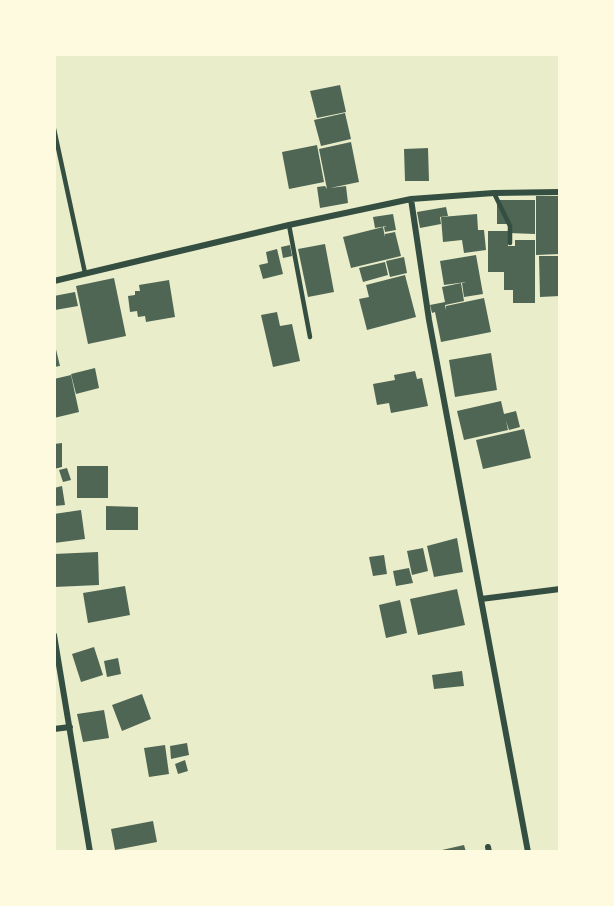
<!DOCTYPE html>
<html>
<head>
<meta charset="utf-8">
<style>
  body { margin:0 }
  #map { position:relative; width:614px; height:906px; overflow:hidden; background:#e9edc9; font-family:Poppins,sans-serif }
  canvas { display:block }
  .frame { position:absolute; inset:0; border:56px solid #fefae0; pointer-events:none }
</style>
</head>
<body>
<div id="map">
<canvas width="614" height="906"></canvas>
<div class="frame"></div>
</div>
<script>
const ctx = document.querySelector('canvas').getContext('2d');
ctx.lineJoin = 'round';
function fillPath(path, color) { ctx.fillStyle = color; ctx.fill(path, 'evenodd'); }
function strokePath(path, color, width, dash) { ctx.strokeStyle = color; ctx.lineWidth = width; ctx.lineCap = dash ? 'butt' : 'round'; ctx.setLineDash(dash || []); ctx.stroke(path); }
const building = new Path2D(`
  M340,85L346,112L317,118L310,91Z
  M345,113L351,139L321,146L314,120Z
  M351,142L359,182L330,188L346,186L348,203L320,208L317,187L325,186L327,189L319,149Z
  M317,145L324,182L289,189L282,152Z
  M428,148L429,181H405L404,149Z
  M536,196H560V254L536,255Z
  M497,200H535V234L509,233V224H497Z
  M446,207L448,216L440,217L441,224L420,228L417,212Z
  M393,214L396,230L385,232L384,227L387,226L375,228L373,217Z
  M477,214L478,230H484L486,250L464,253L462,240L443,242L441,217Z
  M383,227L385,237V234L395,232L401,256L351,268L343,237Z
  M488,231H508V246H515V240H535V303H513V290H504V272H488Z
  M325,244L334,292L308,297L298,249Z
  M290,245L292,256L283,258L281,247Z
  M277,249L283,274L263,279L259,265L268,263L266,252Z
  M476,255L483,294L464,297L462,283L466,282L444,285L440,261Z
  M539,256H560V296L540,297Z
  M404,257L407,273L390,277L386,261Z
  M385,262L388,275L363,282L359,268Z
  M405,275L416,317L367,330L359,299L369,297L366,285Z
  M114,278L126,336L88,344L76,286Z
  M169,280L175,317L146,322L145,316L138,317L137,311L130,312L128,296L135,295V291H140L139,285Z
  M461,283L464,301L445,305L446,310V306L484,298L491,332L441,342L435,312L432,313L430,305L445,302L442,287Z
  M75,292L78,306L55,310L54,296Z
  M277,312L280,326L292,324L300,361L273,367L261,315Z
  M54,341L60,366L54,367Z
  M491,353L497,390L455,397L449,360Z
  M95,368L99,388L76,394L71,374Z
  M415,371L417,379L422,378L428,406L391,413L389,403L377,405L373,384L395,380L394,375Z
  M71,375L79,412L54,418V379Z
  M501,401L504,414L516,411L520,427L509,430L506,421L508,430L464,440L457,411Z
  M524,429L531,458L483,469L476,440Z
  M62,443V467L54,469V444Z
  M77,466H108V498H77Z
  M67,468L71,480L63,482L59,470Z
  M62,486L65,505L54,506V488Z
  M106,506L138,507V530H106Z
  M81,510L85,539L54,543V514Z
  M457,538L463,572L434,577L427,546Z
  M423,548L428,571L412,575L407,551Z
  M98,552L99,585L54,587V554Z
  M384,555L387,574L373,576L369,557Z
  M409,568L413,583L396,586L393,571Z
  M125,586L130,615L88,623L83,593Z
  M457,589L465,625L418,635L410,599Z
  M400,600L407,633L386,638L379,605Z
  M94,647L103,675L81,682L72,654Z
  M118,658L121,674L107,677L104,661Z
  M462,671L464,686L434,689L432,675Z
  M142,694L151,719L122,731L112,705Z
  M104,710L109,738L83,742L77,714Z
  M187,743L189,755L171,759L170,746Z
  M165,745L169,774L149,777L144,748Z
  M185,760L188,771L178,774L175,764Z
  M153,821L157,842L115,850L111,829Z
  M464,845L466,852H443L442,850Z`);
const service = new Path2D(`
  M54,129L85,273
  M494,193L510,226V243
  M289,225L310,337`);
const minor = new Path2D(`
  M411,199L429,320L528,852
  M54,281L289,225L411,199L494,193L560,192
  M481,599L560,589
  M54,635L90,852
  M54,729L70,727
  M488,847L489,852`);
fillPath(building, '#4f6655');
strokePath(service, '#344e41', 4.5);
strokePath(minor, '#344e41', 6);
</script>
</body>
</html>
